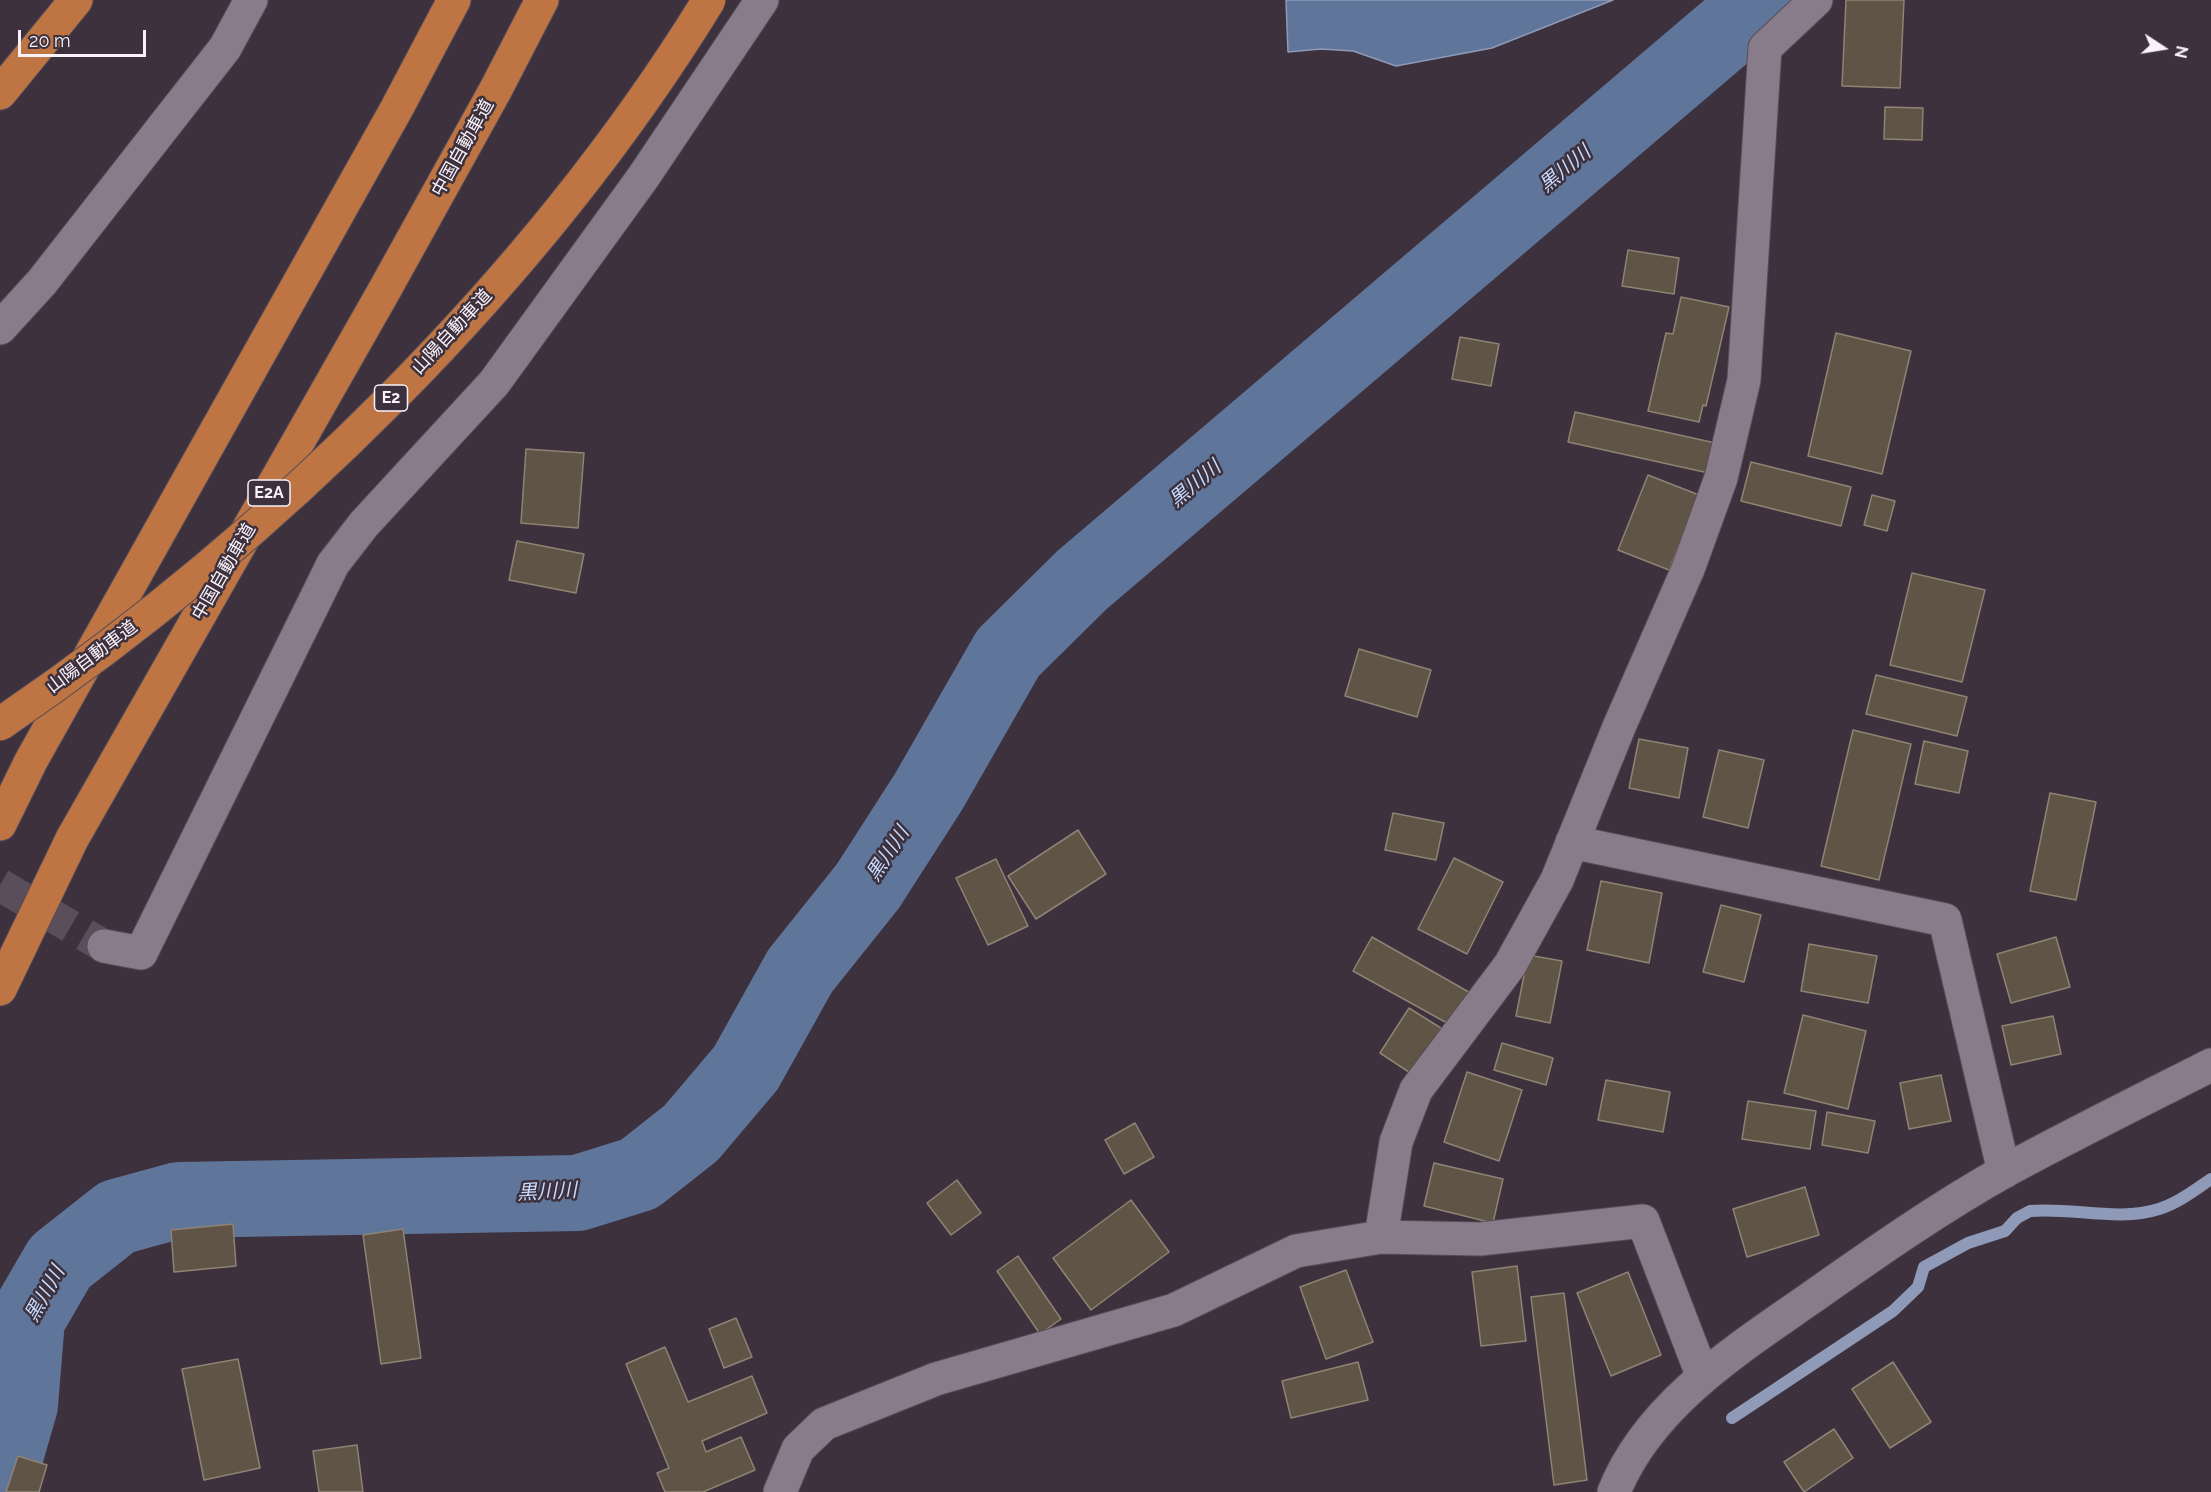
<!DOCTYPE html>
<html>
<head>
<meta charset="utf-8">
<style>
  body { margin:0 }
  #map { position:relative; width:2211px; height:1492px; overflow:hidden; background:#3d313d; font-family:Raleway,sans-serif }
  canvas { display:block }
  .north { position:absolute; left:2133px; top:18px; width:60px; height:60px; -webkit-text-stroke:4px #3d313d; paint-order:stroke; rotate:102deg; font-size:16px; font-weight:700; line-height:24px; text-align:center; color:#faf2fa }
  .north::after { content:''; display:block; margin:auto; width:21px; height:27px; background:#faf2fa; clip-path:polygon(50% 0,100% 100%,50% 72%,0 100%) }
  .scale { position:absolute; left:18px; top:30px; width:128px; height:27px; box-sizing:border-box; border:3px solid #faf2fa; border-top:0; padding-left:8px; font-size:18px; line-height:21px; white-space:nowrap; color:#faf2fa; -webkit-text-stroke:4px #3d313d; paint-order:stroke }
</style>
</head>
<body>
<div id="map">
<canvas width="2211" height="1492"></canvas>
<div class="north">N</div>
<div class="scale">20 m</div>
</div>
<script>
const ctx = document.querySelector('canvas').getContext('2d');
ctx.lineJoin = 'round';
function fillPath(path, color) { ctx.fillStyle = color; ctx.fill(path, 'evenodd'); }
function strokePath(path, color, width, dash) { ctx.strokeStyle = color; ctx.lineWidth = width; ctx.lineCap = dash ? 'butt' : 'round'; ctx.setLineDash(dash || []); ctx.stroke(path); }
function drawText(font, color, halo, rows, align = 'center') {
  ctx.font = font + ' Raleway,"Noto Sans JP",sans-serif'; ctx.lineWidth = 5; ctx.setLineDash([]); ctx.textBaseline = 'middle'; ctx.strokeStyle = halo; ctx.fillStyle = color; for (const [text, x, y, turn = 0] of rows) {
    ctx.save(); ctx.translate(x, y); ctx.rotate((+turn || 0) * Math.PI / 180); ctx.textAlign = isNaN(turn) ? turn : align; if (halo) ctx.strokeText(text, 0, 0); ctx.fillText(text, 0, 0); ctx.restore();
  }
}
const water = new Path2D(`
  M1286,0H1613L1492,48L1396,66L1353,51L1321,49L1288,52Z`);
const stream = new Path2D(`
  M1732,1418L1893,1311L1918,1287L1924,1267L1968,1243L2005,1231L2017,1218L2030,1211C2072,1207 2118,1222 2159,1209C2178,1203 2195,1190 2211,1179`);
const river = new Path2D(`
  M0,1474L20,1405L27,1319L60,1262L117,1217L179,1200L578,1193L639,1174L691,1133L746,1068L800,971L868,886L929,791L1008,653L1082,580L1763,0`);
const building = new Path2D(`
  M1846,0H1904L1900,88L1842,86Z
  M1885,107L1923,108L1922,140L1884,139Z
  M1628,250L1679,258L1674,294L1622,286Z
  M1681,297L1729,307L1706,406L1703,405L1699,422L1648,411L1666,333L1673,334Z
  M1836,333L1911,351L1882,474L1808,456Z
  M1460,337L1499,344L1491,386L1452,379Z
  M1575,412L1720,444L1713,474L1568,442Z
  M526,449L584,453L578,528L521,523Z
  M1751,462L1851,487L1841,526L1741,501Z
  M1648,475L1699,495L1669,570L1618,550Z
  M1872,495L1895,501L1887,531L1864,525Z
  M517,541L584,554L576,593L509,580Z
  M1912,573L1985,590L1962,682L1890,665Z
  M1359,649L1431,670L1417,717L1345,696Z
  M1876,675L1967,697L1957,736L1866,714Z
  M1853,730L1911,744L1879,880L1821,866Z
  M1639,739L1688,748L1679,798L1629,788Z
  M1924,741L1968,751L1959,793L1915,784Z
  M1719,750L1764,760L1748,828L1703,817Z
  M2050,793L2096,802L2076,900L2030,891Z
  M1393,813L1444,823L1436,860L1385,850Z
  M1078,830L1106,874L1036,919L1008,876Z
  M1454,858L1503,882L1467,954L1418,929Z
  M996,859L1028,926L988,945L956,878Z
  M1601,881L1662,893L1649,963L1587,950Z
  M1721,905L1761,915L1744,982L1703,972Z
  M1372,937L1474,995L1456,1028L1353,971Z
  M2056,937L2070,987L2011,1003L1997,954Z
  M1809,944L1877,956L1868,1003L1801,991Z
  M1528,955L1562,961L1550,1023L1516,1016Z
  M1409,1008L1444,1030L1415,1076L1380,1053Z
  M1803,1015L1866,1031L1848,1109L1784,1093Z
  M2053,1016L2061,1054L2011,1065L2002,1026Z
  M1502,1043L1553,1058L1546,1085L1494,1070Z
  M1467,1072L1522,1090L1499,1161L1444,1142Z
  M1941,1075L1951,1121L1909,1129L1900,1083Z
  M1606,1080L1670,1092L1663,1132L1598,1120Z
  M1748,1101L1816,1111L1810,1149L1742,1139Z
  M1827,1112L1875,1121L1868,1153L1822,1145Z
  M1135,1123L1154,1157L1124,1174L1105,1140Z
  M1434,1163L1503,1179L1493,1223L1424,1206Z
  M957,1180L981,1213L951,1235L927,1203Z
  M1805,1187L1819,1235L1747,1257L1733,1209Z
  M1131,1200L1169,1252L1091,1310L1053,1258Z
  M233,1224L236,1266L174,1272L171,1230Z
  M403,1229L421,1358L381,1364L363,1235Z
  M1018,1256L1061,1319L1040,1334L997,1271Z
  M1517,1266L1526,1341L1481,1346L1472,1272Z
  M1346,1270L1373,1342L1326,1359L1300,1287Z
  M1628,1272L1661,1355L1611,1376L1577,1293Z
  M1564,1293L1587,1480L1554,1485L1531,1297Z
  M736,1318L752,1357L724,1368L709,1329Z
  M665,1347L688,1402L752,1376L767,1413L702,1441L706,1452L741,1437L755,1470L703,1492H665L657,1473L669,1468L626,1364Z
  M238,1359L260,1468L204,1480L182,1369Z
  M1358,1362L1368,1400L1291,1418L1282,1381Z
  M1893,1362L1931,1422L1890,1448L1852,1389Z
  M1834,1429L1853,1458L1804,1492L1784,1462Z
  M357,1445L363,1492H319L313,1451Z
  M18,1456L47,1465L39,1492H6Z`);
const minorTunnel = new Path2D(`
  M0,885L104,946`);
const minor = new Path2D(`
  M0,328L42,282L225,48L251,0
  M1572,842L1945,920L2004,1172
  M104,946L141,953L333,564L364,524L494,383L644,176L762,0
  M1381,1237L1396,1142L1416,1090L1510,965L1557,880L1619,727L1688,569L1721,478L1744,380L1765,48L1816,0
  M780,1492L798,1449L824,1424L936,1379L1174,1310L1296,1251L1381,1237L1480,1239L1643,1221L1703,1377
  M1614,1492C1648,1406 1736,1350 1808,1300C1872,1255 1937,1209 2005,1171C2073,1134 2142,1100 2211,1065`);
const highway = new Path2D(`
  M0,93L76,0
  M0,824L31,761L397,108L454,0
  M0,989L72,839L384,291L496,89L542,0`);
const highwayBridge = new Path2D(`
  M0,724C271,540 537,280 709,0`);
const shields = [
  [391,398,33],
  [269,493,42]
];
const shieldNames = [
  ["E2",391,398],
  ["E2A",269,493]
];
const streetNames = [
  ["中国自動車道",463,148,-61],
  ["山陽自動車道",452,332,-47],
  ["中国自動車道",224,572,-60],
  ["山陽自動車道",92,657,-37]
];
const waterNames = [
  ["黒川川",1565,169,-40],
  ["黒川川",1195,484,-40],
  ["黒川川",888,854,-57],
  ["黒川川",547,1192,-3],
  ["黒川川",45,1294,-61]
];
fillPath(water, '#60759a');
strokePath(water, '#8e9ab7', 1.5);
strokePath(stream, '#8e9ab7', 12);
strokePath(river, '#60759a', 76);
fillPath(building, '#5f5446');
strokePath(building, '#8f8374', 1.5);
strokePath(minorTunnel, '#594e59', 33, [33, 16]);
strokePath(minor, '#574d57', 35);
strokePath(highway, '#574d57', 35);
strokePath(minor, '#897c8a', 33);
strokePath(highway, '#be7543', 33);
strokePath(highwayBridge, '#574d57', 35, []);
strokePath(highwayBridge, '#be7543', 33);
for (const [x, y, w] of shields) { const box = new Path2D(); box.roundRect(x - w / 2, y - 13, w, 26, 4.5); ctx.fillStyle = '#3d313d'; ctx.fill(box); strokePath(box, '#faf2fa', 1.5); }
drawText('bold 16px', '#faf2fa', null, shieldNames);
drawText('18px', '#faf2fa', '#3d313d', streetNames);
drawText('italic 20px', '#c6dbff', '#3d313d', waterNames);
</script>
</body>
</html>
